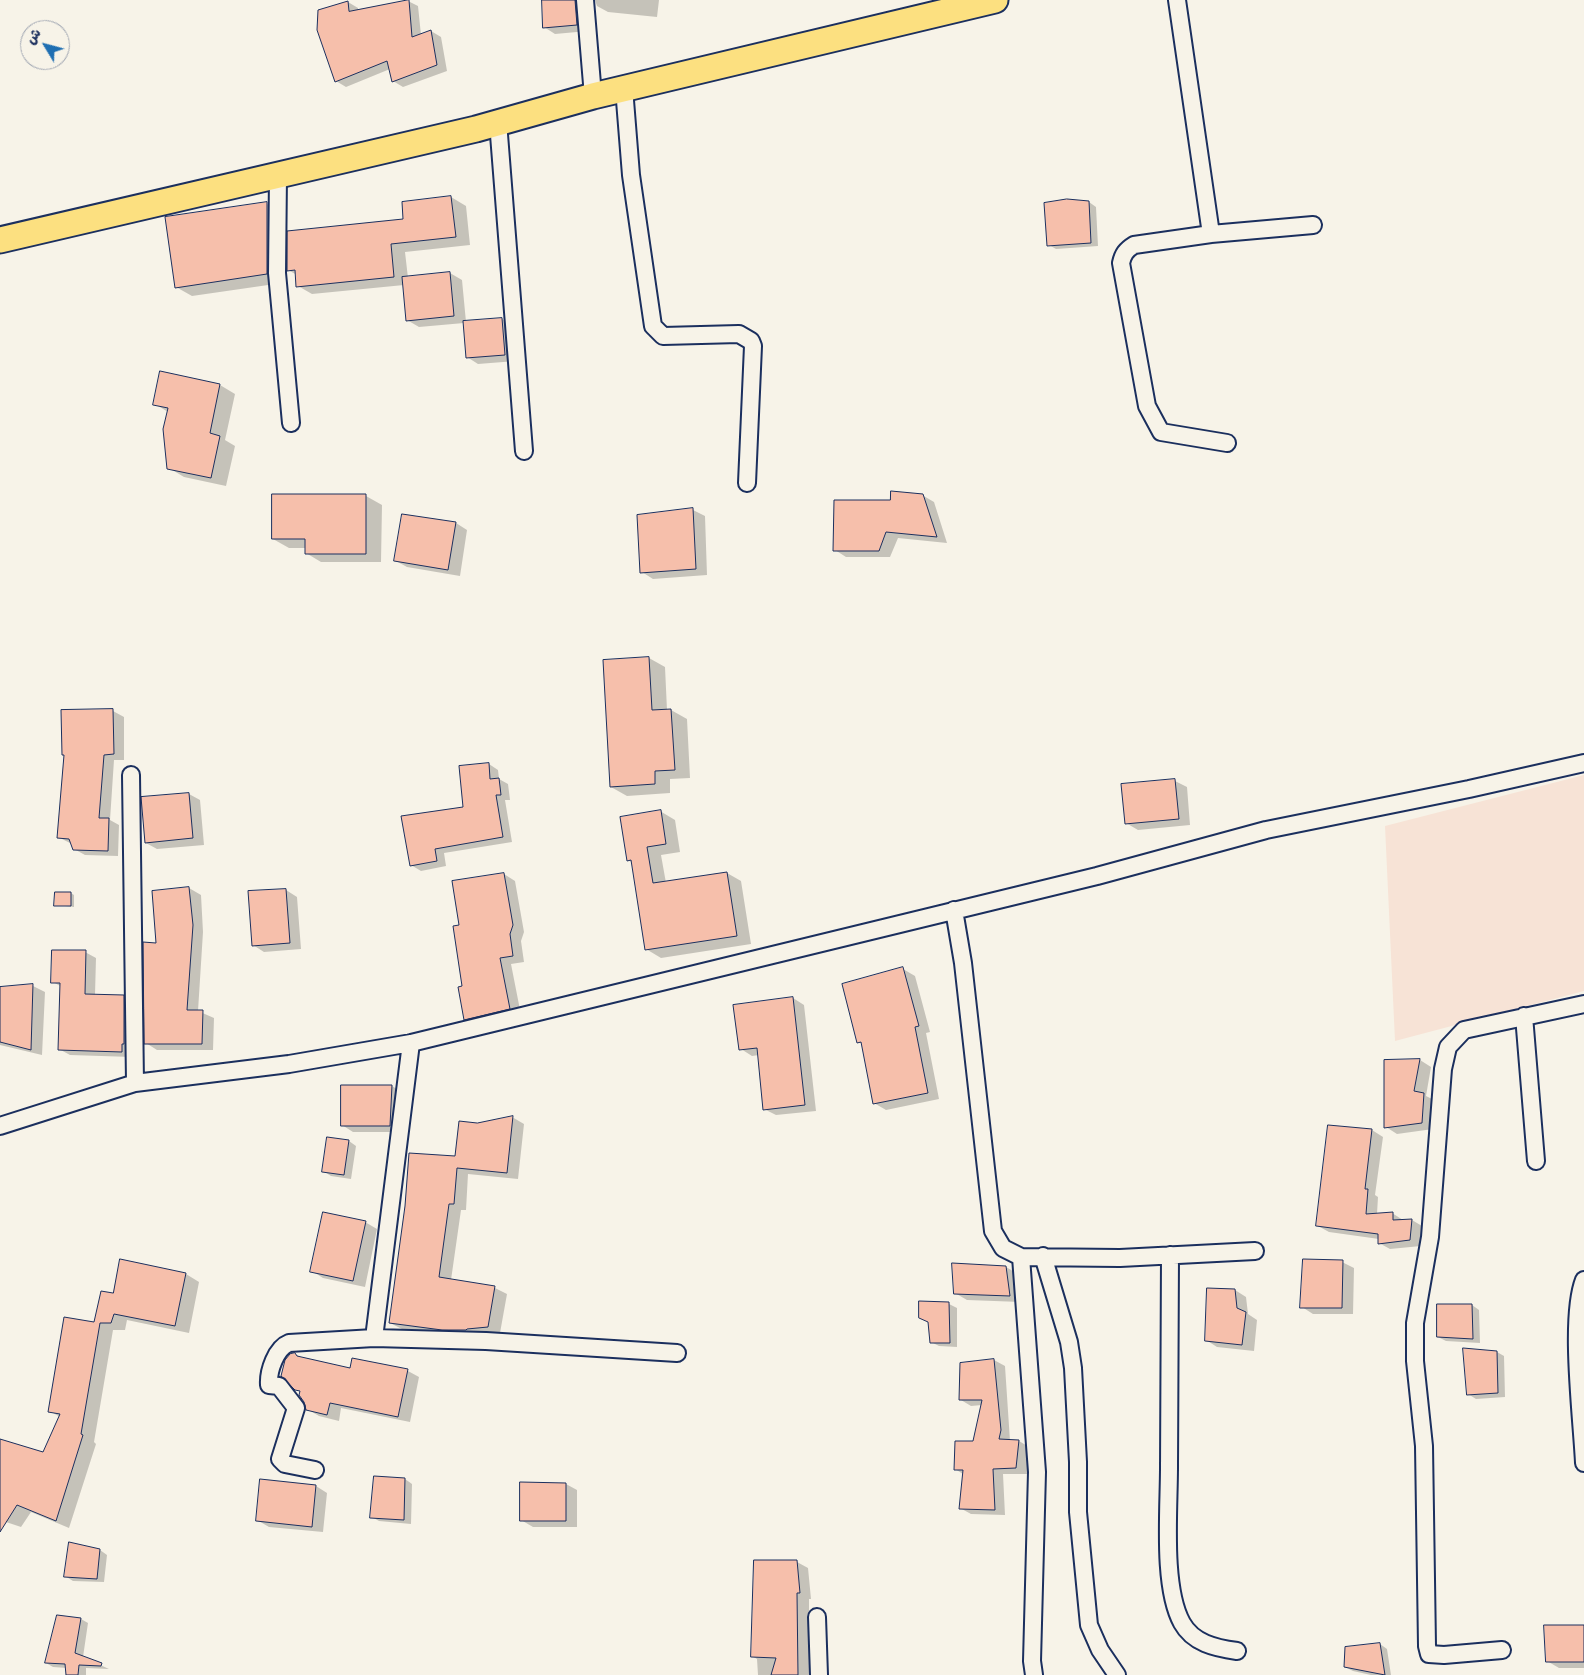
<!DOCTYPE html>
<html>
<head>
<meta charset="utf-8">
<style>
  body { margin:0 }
  #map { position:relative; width:1584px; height:1675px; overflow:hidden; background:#f7f3e8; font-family:"Architects Daughter","Playpen Sans Arabic",sans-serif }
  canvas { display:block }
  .north { position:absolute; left:20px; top:20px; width:50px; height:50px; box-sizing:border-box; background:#f7f3e8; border:1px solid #9fa5b1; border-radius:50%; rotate:307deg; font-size:14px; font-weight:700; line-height:20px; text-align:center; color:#1b2f5e }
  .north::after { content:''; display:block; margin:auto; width:18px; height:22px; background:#1f6fb2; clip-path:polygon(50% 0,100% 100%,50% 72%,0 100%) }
</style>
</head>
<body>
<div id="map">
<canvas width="1584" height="1675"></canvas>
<div class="north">ش</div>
</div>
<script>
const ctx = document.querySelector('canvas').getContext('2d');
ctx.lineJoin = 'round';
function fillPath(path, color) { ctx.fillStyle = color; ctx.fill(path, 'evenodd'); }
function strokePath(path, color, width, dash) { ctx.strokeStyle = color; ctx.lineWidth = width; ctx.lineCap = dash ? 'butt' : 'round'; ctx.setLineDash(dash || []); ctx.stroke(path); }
const built = new Path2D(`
  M1584,775V991L1395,1041L1385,826Z`);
const shadow = new Path2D(`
  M544,0H590L588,31L555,34L544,27Z
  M595,0H659L657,17L608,12L597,6Z
  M408,1L418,6L421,35L431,31L441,37L447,71L403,87L393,81L390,69L346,87L336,81L348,2L358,8V11Z
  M451,197L466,206L470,245L405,252L408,278L450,273L462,280L466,322L502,319L514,326L516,361L478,364L467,357L464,323L419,327L407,320L404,285L312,294L298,286L297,275L288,270L405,220L403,203Z
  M1089,202L1096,207L1098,246L1056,249L1049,245Z
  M267,204L282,213V283L192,296L176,287Z
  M220,385L235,394L225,440L235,446L226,486L184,477L169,468L168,412L155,404Z
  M922,495L934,502L947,543L898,538L890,557H846L835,550L891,501Z
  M366,496L382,505L381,562H321L306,553V548H289L273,539Z
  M693,510L705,516L707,575L653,579L642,572L639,516Z
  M456,523L467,530L460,576L407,567L396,561Z
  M649,658L665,667L667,710H671L687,719L690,778L670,779V793L627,796L611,787L605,661Z
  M113,711L124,717V760H114L110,820L119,825L118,856L85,855L74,849L72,844L58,837L65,756L63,755V712Z
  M489,764L498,770L499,779L508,784L510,800H505L512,842L444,853L446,866L421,871L411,865L464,808Z
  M1175,781L1187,787L1190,825L1138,830L1126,823Z
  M189,794L200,800L204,845L157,849L146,843Z
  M660,811L675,820L680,852L661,855L666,883L727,873L741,881L751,944L661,958L646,949L633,863L628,860Z
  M504,874L515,881L524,932L521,941L524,962L511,964L521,1015L477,1026L466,1019L461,926Z
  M189,888L201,895L203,932L198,1011L214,1018L213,1050H157L146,1043L158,944L153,892Z
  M286,890L297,897L301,949L264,952L253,945Z
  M71,893L74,895V907L56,905Z
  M85,952L96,958L95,995L124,996L134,1002L132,1057L70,1055L59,1049L62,987L53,982Z
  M903,969L915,976L930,1032L926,1033L939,1099L886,1110L874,1103L863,1044L858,1042Z
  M33,986L45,992L42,1055L0,1045V988Z
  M793,998L804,1005L816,1111L776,1115L764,1109L759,1055L752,1056L741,1049Z
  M1420,1060L1431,1067L1426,1096L1436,1101L1433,1129L1397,1134L1386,1127V1061Z
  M392,1086L403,1093L402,1132H353L342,1125Z
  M512,1117L524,1124L518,1179L468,1174L466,1210H461L451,1280L495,1288L507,1294L500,1333L455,1336L402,1329L390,1323L456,1157L477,1124Z
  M1329,1126L1372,1130L1383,1137L1375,1195L1378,1197L1377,1214L1392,1213L1403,1220H1412L1422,1226L1421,1246L1390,1249L1379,1243V1239L1329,1232L1318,1226Z
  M349,1141L356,1146L351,1179L331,1176L323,1171Z
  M365,1222L377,1229L365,1287L323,1278L312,1271Z
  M1342,1262L1354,1268L1353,1314H1313L1302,1307Z
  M1006,1267L1018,1274L1021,1302L967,1300L955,1293Z
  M186,1274L199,1282L189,1333L127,1320L125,1330H113L94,1442L96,1444L69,1528L31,1512L21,1527L0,1520V1440L43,1453L60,1417L50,1411L95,1324L114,1295Z
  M1235,1290L1246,1297L1248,1314L1257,1320L1254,1351L1217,1347L1206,1340Z
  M920,1303L949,1304L957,1308V1347L939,1346L931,1342L929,1322Z
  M1472,1305L1479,1310L1480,1343L1446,1341L1438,1337Z
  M1497,1352L1504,1356L1505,1397L1476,1399L1468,1394Z
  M295,1354L302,1358L351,1369L353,1360L408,1371L419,1377L410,1422L341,1408L339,1421L319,1416L307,1409L301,1392L296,1389Z
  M994,1360L1005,1366L1010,1441H1019L1029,1447L1027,1474H1003L1005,1515L971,1514L960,1508L963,1474L955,1469L974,1442L982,1405L971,1406L961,1400V1364Z
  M405,1479L412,1484L411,1524L379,1521L372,1517Z
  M261,1481L316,1486L327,1493L323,1532L269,1527L257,1520Z
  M566,1484L577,1490V1527H533L521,1520Z
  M100,1550L107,1555L104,1582L73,1581L65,1576Z
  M797,1562L808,1568L811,1599H809V1675H758L757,1659L752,1656Z
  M81,1619L88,1623L83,1657L109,1669L86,1668V1675H68L67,1668L53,1667L46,1663Z
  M1584,1627V1668H1559L1547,1661Z
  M1380,1644L1387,1649L1391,1675H1371L1353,1671L1345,1667Z`);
const building = new Path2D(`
  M409,0L412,37L431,30L437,65L392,82L387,61L335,82L317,30L318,10L348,1L349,11Z
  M542,0H575L577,25L543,28Z
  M451,196L456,237L391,244L394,277L296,287L295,270L287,271V231L403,219L402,202Z
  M1067,199L1089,201L1091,243L1047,246L1044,203Z
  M267,202V274L175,288L165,217Z
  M450,272L454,316L406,321L402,277Z
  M502,318L505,355L466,358L463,321Z
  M160,371L220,384L210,433L220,436L211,478L167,469L163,429L168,408L153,405Z
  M891,491L923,494L937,537L886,532L879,551H833L834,500H890Z
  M272,494H366V554H305V539H272Z
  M693,508L696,569L640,573L637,515Z
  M402,514L456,522L448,570L394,561Z
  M649,657L652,710L671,709L675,770L655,771V784L610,787L603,660Z
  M113,709L114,754L104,755L99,818H109L108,851L73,850L69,839L57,838L64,755H62L61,710Z
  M489,763L490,779L499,778L501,795H496L503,837L435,849L437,861L410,866L401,816L463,807L459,766Z
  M1175,779L1179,819L1125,824L1121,784Z
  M189,793L193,838L145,843L141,797Z
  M661,810L666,844L647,847L653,883L727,872L737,936L645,950L631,860L627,861L620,817Z
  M504,873L513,925L510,934L513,956L500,958L510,1009L464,1020L458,987L462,986L453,926L459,925L452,881Z
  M189,887L193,925L187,1010H203L202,1044H144L143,942L156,943L152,891Z
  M286,889L290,943L252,946L248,891Z
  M55,892H71V906H54Z
  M52,950H86L85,994L124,995V1044H122V1052L58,1050L60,983H51Z
  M903,967L919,1026L915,1027L928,1093L873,1104L861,1042L857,1043L842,984Z
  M33,984L31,1050L0,1042V987Z
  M793,997L805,1105L763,1110L757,1048L739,1050L733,1005Z
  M1420,1059L1414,1091L1424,1093L1422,1123L1384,1128V1060Z
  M341,1085H392L390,1126H341Z
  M513,1116L507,1173L457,1168L454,1204H449L439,1277L495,1286L488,1327L467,1329L466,1330H442L389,1323L405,1206L409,1153L455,1156L459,1121L477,1123Z
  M1328,1125L1372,1129L1365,1189H1368L1366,1214L1393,1212V1220L1412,1219L1410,1240L1378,1244V1234L1316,1226Z
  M327,1137L349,1140L344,1175L322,1172Z
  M323,1212L366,1221L353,1281L310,1272Z
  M120,1259L186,1273L175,1326L114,1314L111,1323H100L81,1434L83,1435L56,1521L17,1505L0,1532V1439L43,1452L60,1414L48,1412L64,1317L94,1322L101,1291L113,1293Z
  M1303,1259L1343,1260L1342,1308H1300Z
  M952,1263L1006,1266L1010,1296L954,1294Z
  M1207,1288L1235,1289L1237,1308L1246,1312L1242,1345L1205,1341Z
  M919,1301L949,1302L950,1343H930L928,1322L919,1318Z
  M1437,1304H1472L1473,1339L1437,1337Z
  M1463,1348L1497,1351L1498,1393L1467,1395Z
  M295,1353L297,1356L350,1368L352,1358L408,1369L398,1417L330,1403L327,1415L306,1410L304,1402L299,1395L300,1391L295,1390L281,1376L285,1360L290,1354Z
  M994,1359L1001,1430L999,1439L1019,1440L1016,1468L993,1469L995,1510L959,1509L963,1470H954L955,1441H973L982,1400H959L960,1363Z
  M374,1476L405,1478L404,1520L370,1518Z
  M260,1479L316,1485L312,1527L256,1521Z
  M520,1482L566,1483V1521H520Z
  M69,1542L100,1549L97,1579L64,1577Z
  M754,1560H797L800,1593H797L798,1675H771L776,1658L751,1657Z
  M57,1615L81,1618L75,1653L102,1663L101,1666L79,1665L78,1675H66L65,1664L45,1663Z
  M1544,1625H1584V1662H1546Z
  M1380,1643L1385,1675L1344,1667L1345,1647Z`);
const minor = new Path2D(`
  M585,0L593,96
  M1177,0L1211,234
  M624,88L631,175L653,326L663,336L739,334L751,341L753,346L747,483
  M498,122L524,451
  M278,175L277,273L291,423
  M1227,443L1161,432L1147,406L1121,263C1123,254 1126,250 1134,245L1211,234L1313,225
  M131,775L135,1083
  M954,910L963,963L993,1231L1003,1248L1021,1257L1120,1258L1255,1251
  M1524,1016L1536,1161
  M0,1126L135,1083L289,1064L411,1043L1097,876L1266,830L1469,789L1584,763
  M1170,1255C1170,1326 1170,1397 1169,1468C1169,1510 1162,1587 1182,1623C1193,1643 1215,1648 1237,1651
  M1043,1256L1069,1342L1073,1368L1078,1462V1512L1089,1625L1100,1650L1117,1675
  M1021,1257L1037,1472L1032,1661L1034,1675
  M1584,1280C1569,1318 1582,1419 1584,1463
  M374,1338L411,1043
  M315,1470L285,1464L280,1459L296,1408L279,1386L269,1385C268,1371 276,1348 289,1343L374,1338L486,1341L677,1353
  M817,1617L819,1675
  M1502,1650L1444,1655L1429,1654L1427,1646L1424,1446L1415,1361V1323L1430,1237L1443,1069L1448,1047L1464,1030L1584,1004`);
const primary = new Path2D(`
  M0,240L476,129L593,96L995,0`);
fillPath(built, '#f7e3d6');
fillPath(shadow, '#0003');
fillPath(building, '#f6bfab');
strokePath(building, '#1b2f5e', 1);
strokePath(minor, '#1b2f5e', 20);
strokePath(primary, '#1b2f5e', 29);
strokePath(minor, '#f7f3e8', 16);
strokePath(primary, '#fce080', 25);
</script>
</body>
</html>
